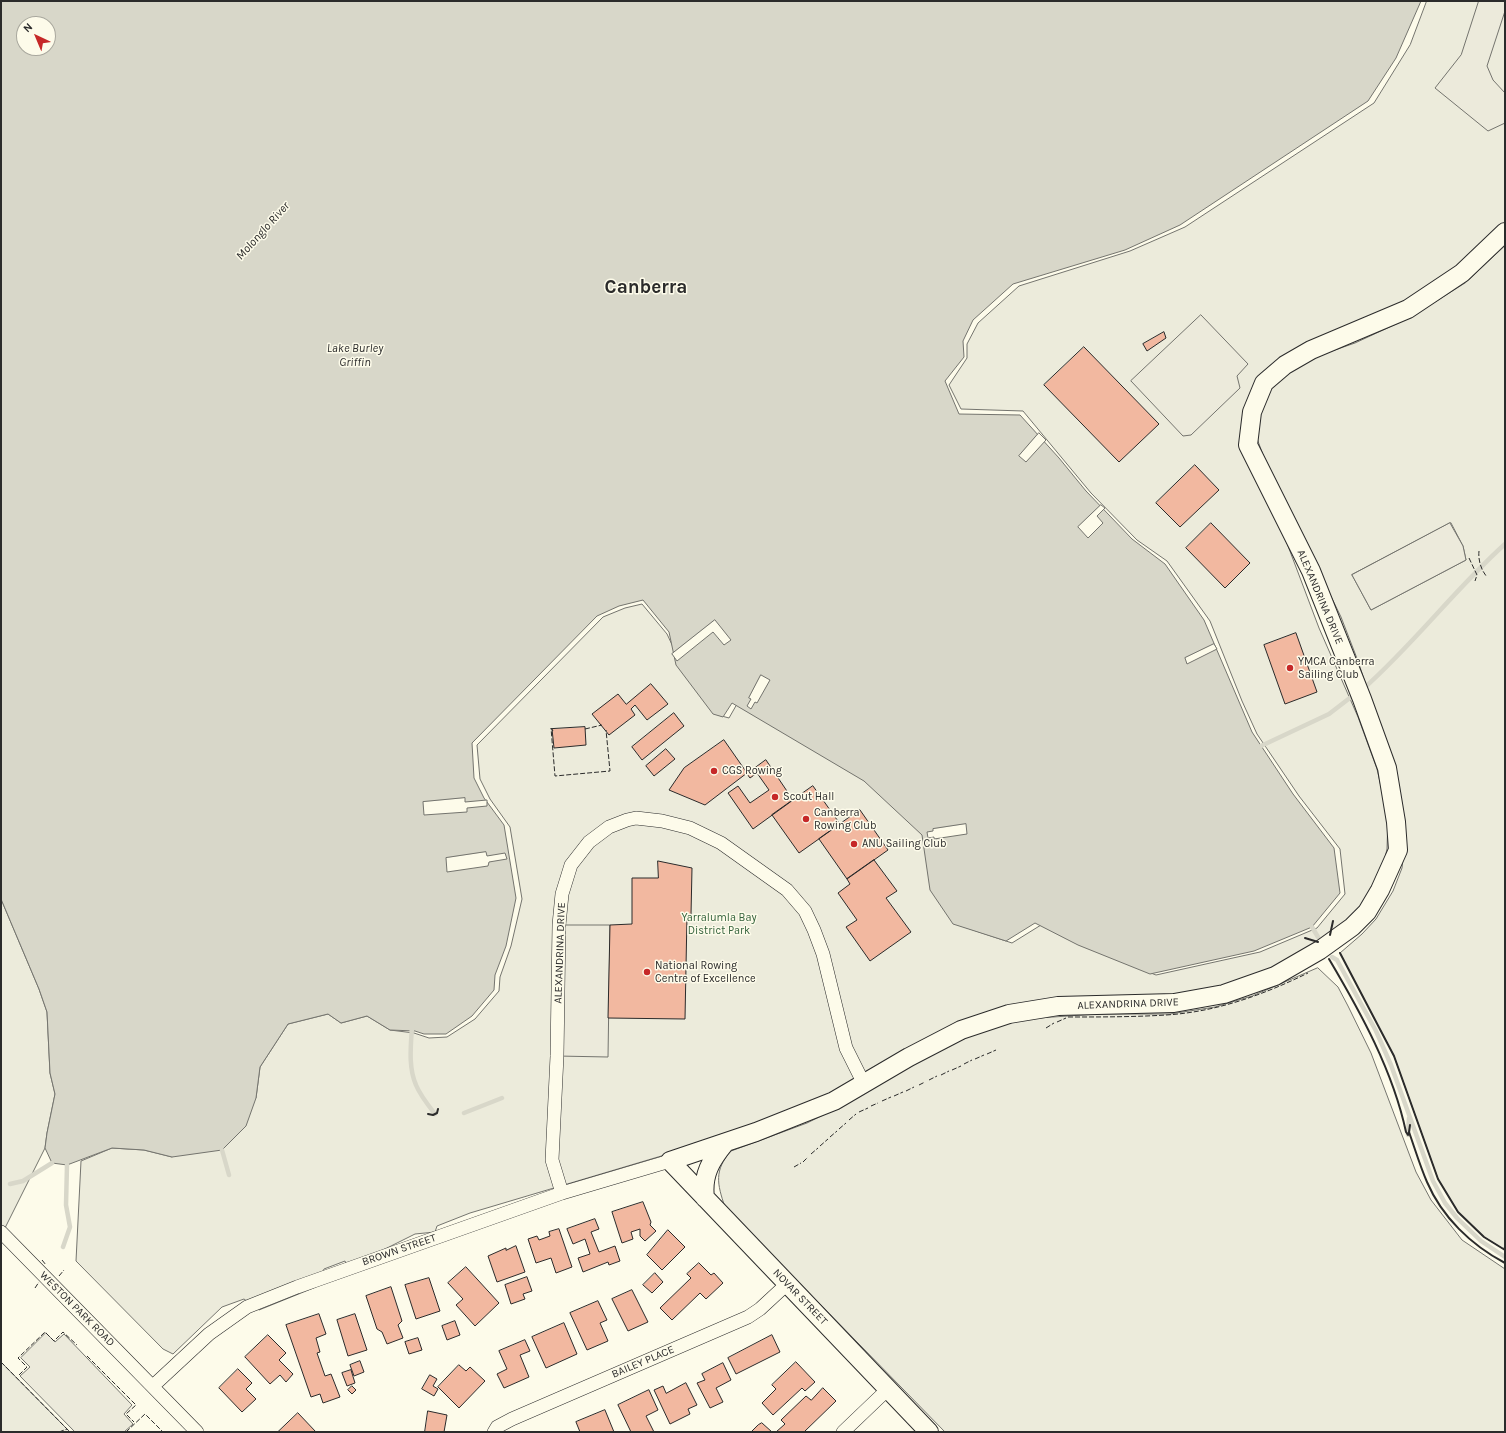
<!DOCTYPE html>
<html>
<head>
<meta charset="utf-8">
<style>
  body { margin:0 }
  #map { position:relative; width:1506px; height:1433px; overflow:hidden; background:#fdfbea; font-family:Karla,sans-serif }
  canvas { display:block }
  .frame { position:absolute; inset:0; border:2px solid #2b2b2b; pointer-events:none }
  .north { position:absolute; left:16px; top:16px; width:40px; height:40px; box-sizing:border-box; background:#fdfbea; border:1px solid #a9a89e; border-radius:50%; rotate:316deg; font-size:11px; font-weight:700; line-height:16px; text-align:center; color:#2b2b2b }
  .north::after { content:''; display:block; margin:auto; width:14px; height:18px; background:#c62828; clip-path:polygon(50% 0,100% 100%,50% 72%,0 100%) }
</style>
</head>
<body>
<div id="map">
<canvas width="1506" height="1433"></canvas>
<div class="frame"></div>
<div class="north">N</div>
</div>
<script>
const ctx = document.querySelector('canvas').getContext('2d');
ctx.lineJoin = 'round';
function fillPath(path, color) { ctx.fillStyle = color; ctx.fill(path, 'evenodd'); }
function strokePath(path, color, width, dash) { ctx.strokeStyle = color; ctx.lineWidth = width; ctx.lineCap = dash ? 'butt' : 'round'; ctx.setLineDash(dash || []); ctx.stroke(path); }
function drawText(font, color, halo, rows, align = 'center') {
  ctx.font = font + ' Karla,sans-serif'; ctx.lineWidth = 3; ctx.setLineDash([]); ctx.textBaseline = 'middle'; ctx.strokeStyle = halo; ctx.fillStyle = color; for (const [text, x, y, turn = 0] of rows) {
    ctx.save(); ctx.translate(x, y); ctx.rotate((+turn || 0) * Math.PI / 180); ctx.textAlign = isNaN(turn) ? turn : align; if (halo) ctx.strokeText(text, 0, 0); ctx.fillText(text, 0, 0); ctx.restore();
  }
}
const green = new Path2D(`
  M1427,1H1505V223L1461,266L1407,302L1262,376L1254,456L1319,628L1358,717L1377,769L1388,817L1387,849L1379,883L1366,904L1332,935L1273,969L1223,987L1173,996L1057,999L802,1107L668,1154L470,1213L437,1226L435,1232L415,1234L375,1254L346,1264L345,1261L324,1269L316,1287L259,1310L244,1299L222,1307L173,1354L163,1349L76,1261L81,1161L112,1148L144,1150L172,1157L256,1098L260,1067L288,1024L328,1014L341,1023L367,1016L390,1030L414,1033L429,1038L447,1037L475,1019L499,991L500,977L511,946L522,899L510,827L490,799L480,779L477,745L603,617L625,608L642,604L667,634L682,666L718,715L729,718L737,704L869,780L926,832L958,925L1012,943L1041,925L1083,946L1156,975L1260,952L1317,928L1345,894L1340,849L1299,796L1257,734L1242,701L1210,621L1167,561L1137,540L1091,493L1023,411L961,409L949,385L967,358V344L978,323L1019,286L1130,251L1185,227L1374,103L1410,45Z
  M1505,246V1250L1484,1237L1458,1212L1438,1179L1394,1056L1340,953L1362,934L1376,919L1393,891L1402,868L1405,841L1391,762L1358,661L1341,617L1266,463L1255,433L1260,412L1271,387L1298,366L1326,353L1355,343L1411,317L1465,283ZM1451,523L1463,546L1466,560L1371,610L1352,575Z
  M1,899L39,989L47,1012L50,1073L55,1094L47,1133L45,1148L1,1236Z
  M1318,968L1338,987L1348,1006L1371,1053L1416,1172L1431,1200L1462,1240L1505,1269V1432H945L725,1207C717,1184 714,1170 731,1151L807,1123L859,1097L905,1067L974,1034L1023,1019L1098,1014H1170L1215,1007L1252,996Z
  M1,1362L67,1429L70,1432H1Z`);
const parking = new Path2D(`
  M1479,1H1505V11L1487,66L1493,80L1505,93V123L1488,131L1435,88L1461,55Z
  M1201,315L1248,364L1237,376L1240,388L1191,435L1183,436L1131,381Z
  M1450,523L1463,546L1466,560L1371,610L1352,575Z
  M559,925H610L608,1057L557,1056Z
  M46,1333L55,1342L64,1334L132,1405L124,1414L133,1424L124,1432H75L20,1376L30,1367L21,1358Z`);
const water = new Path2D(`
  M1,1H1421L1396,58L1368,101L1180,225L1125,250L1013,284L973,320L963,341L964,357L945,381L959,414L1020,415L1059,458L1086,491L1132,539L1165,564L1204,620L1252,732L1293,794L1334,848L1340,893L1312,927L1254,951L1150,974L1078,945L1035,923L1006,941L953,924L930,890L922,835L864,781L732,703L723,717L713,714L676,665L669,632L643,600L619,606L597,616L472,743L474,778L484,798L504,825L516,898L506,946L495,975L494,990L472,1016L446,1034H424L415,1031L390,1030L367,1016L341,1023L328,1014L288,1024L260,1067L256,1098L246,1126L222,1150L172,1157L144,1150L112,1148L67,1165L52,1163L45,1148L47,1133L55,1094L50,1073L47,1012L39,989L1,899ZM24,24H48V48H24Z`);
const pier = new Path2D(`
  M1039,433L1046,440L1026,462L1019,456Z
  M1101,505L1105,508L1097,516L1103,523L1088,538L1078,527Z
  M715,620L731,640L724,645L713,632L677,661L672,654Z
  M1214,644L1217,649L1187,664L1185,658Z
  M761,675L770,680L757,703L755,702L751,709L747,706L751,699L749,698Z
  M465,798V802L487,800V806L467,808V812L424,815L423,802Z
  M966,824L967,834L934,839V837L928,838L927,832L933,831V829Z
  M486,852L487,856L505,853L507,859L489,862L488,866L447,872L446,858Z`);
const stream = new Path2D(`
  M1363,689C1414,644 1455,589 1505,544
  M1261,746L1329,714L1355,694
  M1312,927L1318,937
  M1332,957L1337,960L1376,1031L1391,1065L1433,1181L1445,1203L1457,1218L1481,1241L1505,1257
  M412,1026C411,1045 408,1067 416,1085C420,1095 428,1105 435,1114
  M464,1113L502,1098
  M1408,1135L1409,1118
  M222,1150L229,1175
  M10,1184L23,1181L52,1163
  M63,1247L70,1227L66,1205L67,1165`);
const building = new Path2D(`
  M1164,332L1166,338L1147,351L1143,344Z
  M1084,347L1159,424L1119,462L1044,385Z
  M1195,465L1219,490L1180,527L1156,503Z
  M1211,523L1250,563L1225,588L1186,548Z
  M1296,633L1317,692L1285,704L1264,645Z
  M651,684L668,704L647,720L635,705L631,709L635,715L609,735L592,714L618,694L626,704Z
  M674,713L684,726L642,760L632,747Z
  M585,727L586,745L554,748L552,729Z
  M724,740L747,773L705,805L669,790L684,768Z
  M666,749L675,759L654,776L646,766Z
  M766,760L793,800L753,829L728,793L738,786L750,803L769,790L757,773L750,778L747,774Z
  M813,786L840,824L799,853L772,815Z
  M860,810L888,850L847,879L819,839Z
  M874,860L897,891L886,898L911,932L870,961L846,927L857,920L838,893L850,884L847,879Z
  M658,861L692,868L691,915H687L685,1019L608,1018L610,925L632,924V878H658Z
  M643,1202L651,1222L650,1225L656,1231L645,1241L640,1236V1229L631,1232L633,1239L622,1243L612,1212Z
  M595,1219L599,1229L591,1232L599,1252L615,1246L620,1261L609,1265L608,1262L583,1272L578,1258L590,1254L585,1239L573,1244L567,1229Z
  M559,1229L572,1267L556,1273L551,1258L536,1263L528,1239L537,1236L539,1240L550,1236L549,1232Z
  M668,1230L685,1247L662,1270L647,1255Z
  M516,1246L525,1272L497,1282L488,1256L506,1248V1250Z
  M699,1263L711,1275L714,1273L723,1283L706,1299L700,1293L672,1320L660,1308L691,1278L687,1274Z
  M466,1267L499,1303L475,1326L456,1305L463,1299L448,1283Z
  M655,1273L663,1282L652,1293L643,1285Z
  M527,1277L532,1291L523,1294L525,1299L511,1304L505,1285Z
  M429,1278L440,1311L416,1319L405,1285Z
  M391,1287L402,1321L398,1325L403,1338L387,1344L382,1332L377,1329L366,1296Z
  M632,1290L648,1322L628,1331L612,1299Z
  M598,1301L607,1320L600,1323L608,1341L587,1350L570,1313Z
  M319,1314L326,1334L316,1338L320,1352L317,1353L325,1376L331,1374L340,1397L323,1403L320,1394L311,1397L286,1325Z
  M355,1314L367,1350L348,1356L337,1320Z
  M455,1321L460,1335L447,1340L442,1326Z
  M564,1323L577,1354L546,1368L532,1337Z
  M268,1335L286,1353L279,1360L293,1374L286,1382L280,1375L270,1384L245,1357Z
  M772,1335L780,1352L736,1374L728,1358Z
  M418,1338L422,1350L409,1354L405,1342Z
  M525,1340L530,1351L520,1355L529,1377L504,1388L497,1374L507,1369L499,1351Z
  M360,1361L364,1372L354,1376L350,1365Z
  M796,1362L815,1382L805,1391L802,1388L773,1415L762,1403L776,1389L772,1385Z
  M723,1363L731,1380L716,1388L723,1402L710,1408L697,1383L705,1380L702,1374Z
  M459,1365L466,1371L470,1367L485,1381L459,1408L438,1387Z
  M238,1369L252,1383L246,1389L256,1399L242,1412L219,1388Z
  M351,1370L355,1383L347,1386L342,1373Z
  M430,1375L437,1379L433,1386L438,1389L434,1396L422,1389Z
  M686,1383L697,1405L688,1409L690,1414L670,1424L654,1390L663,1386L666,1393Z
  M352,1386L356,1390L352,1394L348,1390Z
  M823,1388L836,1401L804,1432H776L785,1424L781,1420L806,1396L811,1400Z
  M649,1390L658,1410L646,1416L654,1432H631L618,1405Z
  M605,1410L614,1432H580L576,1422Z
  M428,1411L447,1415L444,1432H425Z
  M298,1413L316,1432H278Z
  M762,1423L772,1432H751L758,1425Z`);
const street = new Path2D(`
  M562,1193L552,1160L557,1056L559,925L562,894L571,865L589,842L609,827L627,820L636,818L662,821L690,828L721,843L787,890L805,911L814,930L823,954L846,1048L864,1084
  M1,1232L197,1432
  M153,1386L209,1334L247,1307L297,1287L562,1193L670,1161
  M494,1432L497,1427L512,1419L748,1317L760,1309L787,1284
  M843,1432L888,1389`);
const secondary = new Path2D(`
  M705,1198C702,1175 711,1160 725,1143
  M929,1432L670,1161L756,1132L834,1101L909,1057L961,1030L1009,1014L1058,1006L1174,1003L1224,994L1275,976L1320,950L1352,927L1367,912L1380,890L1398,850L1396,822L1387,768L1362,699L1311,571L1248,445L1252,412L1264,383L1285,365L1311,350L1408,309L1462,273L1505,232`);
const fence = new Path2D(`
  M1479,551C1478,560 1481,570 1487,577
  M1469,558L1477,575L1475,581
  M585,729L602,725
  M553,731L551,728L555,776L610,771L606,730
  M1068,1017C1101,1017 1134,1017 1166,1015C1216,1012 1263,995 1308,973
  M1057,1022L1066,1018
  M1046,1028L1054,1023
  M987,1054L996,1050
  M975,1059L984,1055
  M964,1064L972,1060
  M952,1070L961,1066
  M941,1075L949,1071
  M929,1080L937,1076
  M919,1085L925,1082
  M906,1091L914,1087
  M894,1096L903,1092
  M882,1101L891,1097
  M871,1106L878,1103
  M859,1112L868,1108
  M849,1120L856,1114
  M839,1129L846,1123
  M830,1137L837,1131
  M820,1146L828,1139
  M811,1154L818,1148
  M803,1162L808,1157
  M794,1167L801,1163
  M1504,1248L1505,1246
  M42,1260L46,1265
  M59,1276L64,1270
  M35,1288L39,1282
  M87,1356L136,1405L126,1414L134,1422
  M1,1362L70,1432
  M19,1375L27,1367L18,1358L45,1332L54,1341L63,1332L77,1345
  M59,1432L67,1429
  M126,1432L145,1414L163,1432`);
const wall = new Path2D(`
  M1330,935L1333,921
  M1305,938L1318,942
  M1340,953L1394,1056L1438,1179L1458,1212L1484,1237L1505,1250
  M1329,959C1361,1013 1393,1071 1406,1132L1408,1135L1409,1132C1415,1149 1420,1166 1427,1182C1442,1217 1471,1245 1505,1263
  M428,1114L433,1115L437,1113L438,1109
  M1409,1132L1410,1125`);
const markers = [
  [1290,668,4,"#c62828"],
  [714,771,4,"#c62828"],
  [775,797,4,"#c62828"],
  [806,819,4,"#c62828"],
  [854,844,4,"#c62828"],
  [647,972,4,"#c62828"]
];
const streetNames = [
  ["ALEXANDRINA DRIVE",1320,597,67],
  ["ALEXANDRINA DRIVE",560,953,-88],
  ["ALEXANDRINA DRIVE",1128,1004,-2],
  ["BROWN STREET",399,1250,-19],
  ["NOVAR STREET",800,1297,46],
  ["WESTON PARK ROAD",77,1309,45],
  ["BAILEY PLACE",643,1362,-23]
];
const poiNames = [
  ["YMCA Canberra",1298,662],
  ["Sailing Club",1298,675],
  ["CGS Rowing",722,771],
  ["Scout Hall",783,797],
  ["Canberra",814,813],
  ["Rowing Club",814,826],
  ["ANU Sailing Club",862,844],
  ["National Rowing",655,966],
  ["Centre of Excellence",655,979]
];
const parkNames = [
  ["Yarralumla Bay",719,918],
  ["District Park",719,931]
];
const waterNames = [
  ["Molonglo River",263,231,-48],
  ["Lake Burley",355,349],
  ["Griffin",355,363]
];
const townNames = [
  ["Canberra",646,288]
];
fillPath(green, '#ecebdb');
strokePath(green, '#74746e', 1);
fillPath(parking, '#eceadb');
strokePath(parking, '#74746e', 1);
fillPath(water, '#d8d7c9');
strokePath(water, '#74746e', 1);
fillPath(pier, '#fdfbea');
strokePath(pier, '#74746e', 1);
strokePath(stream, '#d8d7c9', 4.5);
fillPath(building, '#f2b8a0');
strokePath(building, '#2b2b2b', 1);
strokePath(street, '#2b2b2b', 14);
strokePath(secondary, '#2b2b2b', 20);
strokePath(street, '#fdfbea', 13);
strokePath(secondary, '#fdfbea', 18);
strokePath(fence, '#2b2b2b', 1, [5, 2]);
strokePath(wall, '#2b2b2b', 2);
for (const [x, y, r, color] of markers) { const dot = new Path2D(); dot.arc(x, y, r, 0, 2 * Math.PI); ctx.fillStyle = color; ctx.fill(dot); strokePath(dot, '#fdfbea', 1.5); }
drawText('11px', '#2b2b2b', '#fdfbea', streetNames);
drawText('11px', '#2b2b2b', '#fdfbea', poiNames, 'left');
drawText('11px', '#34623c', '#fdfbea', parkNames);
drawText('italic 12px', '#2b2b2b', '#fdfbea', waterNames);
drawText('bold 19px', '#2b2b2b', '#fdfbea', townNames);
</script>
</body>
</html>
